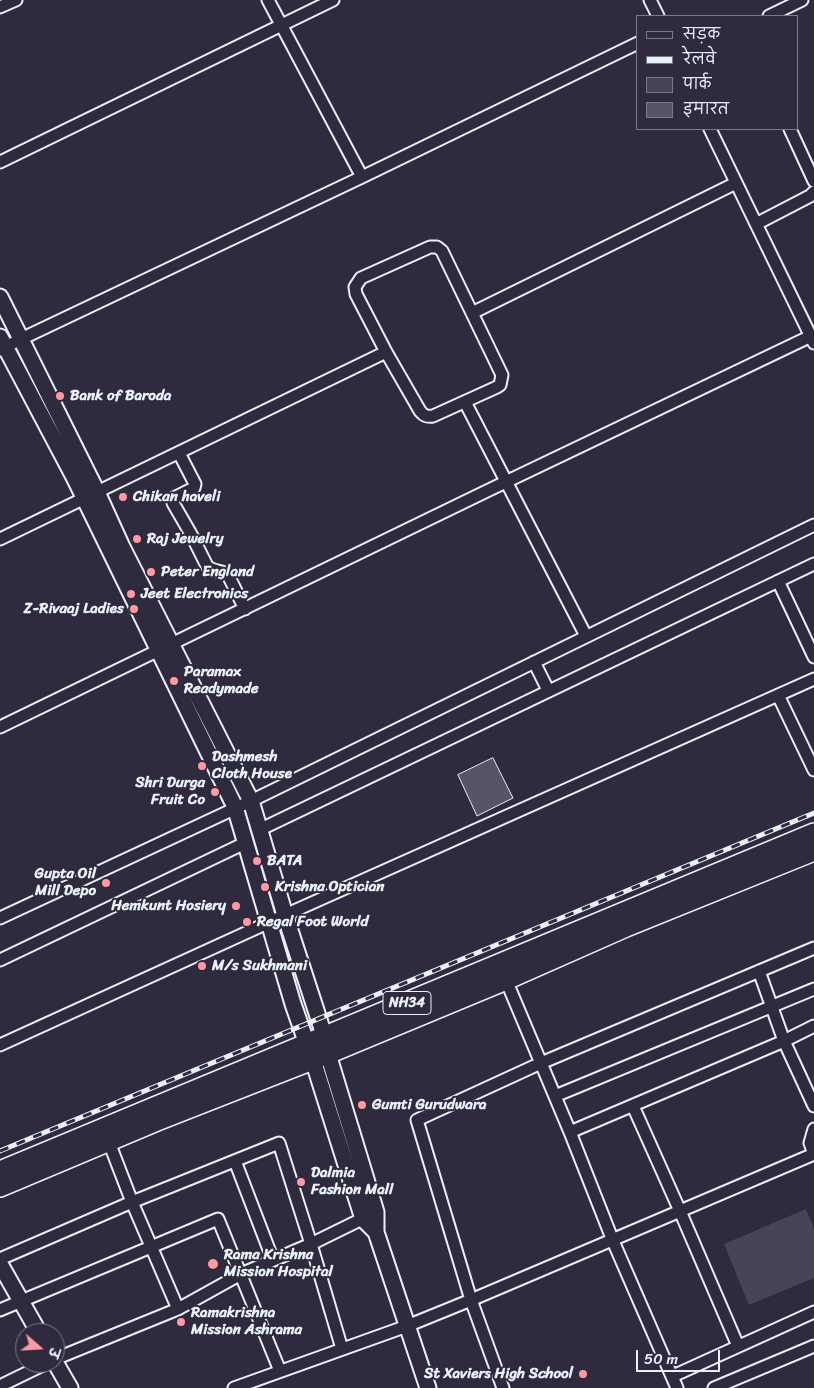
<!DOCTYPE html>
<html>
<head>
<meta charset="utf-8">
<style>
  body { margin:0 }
  #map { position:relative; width:814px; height:1388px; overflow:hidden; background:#2f2a3d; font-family:Sriracha,"Playpen Sans Deva",sans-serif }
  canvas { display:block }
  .legend { position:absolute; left:636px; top:15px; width:162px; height:115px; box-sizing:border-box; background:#2f2a3d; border:1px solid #797a88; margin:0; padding:6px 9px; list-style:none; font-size:15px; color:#e8f1f8 }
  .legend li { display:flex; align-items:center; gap:10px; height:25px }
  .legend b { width:25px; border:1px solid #797a88 }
  .north { position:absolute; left:15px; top:1323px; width:50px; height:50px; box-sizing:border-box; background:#2f2a3d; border:1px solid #797a88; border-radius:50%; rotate:109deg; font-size:14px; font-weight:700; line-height:20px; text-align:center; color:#e8f1f8 }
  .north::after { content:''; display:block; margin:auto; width:18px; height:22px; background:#ff9aa2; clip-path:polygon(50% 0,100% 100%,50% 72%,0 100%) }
  .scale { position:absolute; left:636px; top:1350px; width:84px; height:22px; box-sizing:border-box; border:2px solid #e8f1f8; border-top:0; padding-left:6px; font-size:15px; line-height:18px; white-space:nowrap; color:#e8f1f8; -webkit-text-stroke:4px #2f2a3d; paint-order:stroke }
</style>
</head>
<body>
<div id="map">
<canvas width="814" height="1388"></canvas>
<ul class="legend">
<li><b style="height:6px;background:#2f2a3d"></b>सड़क</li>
<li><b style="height:6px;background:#e8f1f8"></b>रेलवे</li>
<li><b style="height:14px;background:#464455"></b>पार्क</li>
<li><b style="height:14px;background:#575565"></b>इमारत</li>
</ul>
<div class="north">उ</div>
<div class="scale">50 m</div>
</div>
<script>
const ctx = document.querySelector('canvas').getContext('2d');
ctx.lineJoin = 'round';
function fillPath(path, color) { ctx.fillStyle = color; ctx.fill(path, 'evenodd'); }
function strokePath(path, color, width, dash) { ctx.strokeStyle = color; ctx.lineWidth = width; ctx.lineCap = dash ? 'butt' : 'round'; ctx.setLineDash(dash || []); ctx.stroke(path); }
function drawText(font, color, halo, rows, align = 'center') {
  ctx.font = font + ' Sriracha,sans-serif'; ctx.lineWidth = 4; ctx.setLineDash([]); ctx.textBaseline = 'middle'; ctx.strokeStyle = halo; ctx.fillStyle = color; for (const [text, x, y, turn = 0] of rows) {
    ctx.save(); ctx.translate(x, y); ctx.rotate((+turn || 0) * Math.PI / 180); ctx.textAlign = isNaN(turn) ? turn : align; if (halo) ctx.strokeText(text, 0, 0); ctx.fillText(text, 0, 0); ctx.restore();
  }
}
const green = new Path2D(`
  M806,1209L814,1229V1278L749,1305L724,1244Z`);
const building = new Path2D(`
  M493,758L513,798L477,816L458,775Z`);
const minor = new Path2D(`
  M268,0L362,177
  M650,0L658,16
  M0,7L16,0
  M769,16L802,0
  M710,129L814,343
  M790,129L814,181
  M0,162L333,0
  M756,224L810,196L814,192
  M430,247H437L442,251L502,375L500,385L497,387L433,416C427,417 424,416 420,411L386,352L356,294L355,287L361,278Z
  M472,313L736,183
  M0,350L21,339L362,177L638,43
  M465,402L586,636
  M179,453L195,484L194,488L174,498L173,503L192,536L207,566C213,572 221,570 228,575L245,609
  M0,539L386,352
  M778,581L814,657
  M534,662L548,690
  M778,695L814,770
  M0,727L491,489L811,336
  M259,830L814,564
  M0,918L251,801L814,525
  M0,960L245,843
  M759,971L784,1041L814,1106
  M506,980L570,1132L613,1241L677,1388
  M0,1045L285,915L814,679
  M555,1096L814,989
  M633,1106L680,1211L738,1346
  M814,1129L810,1143L814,1154
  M570,1132L784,1041L814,1026
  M107,1137L132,1202L178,1309
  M235,1161L273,1260
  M0,1259L132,1202L279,1143L311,1244L342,1349
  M0,1310L218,1219L280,1371
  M55,1359L178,1309L241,1274L311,1244L368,1216
  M673,1376L814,1312
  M0,1388L4,1384L47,1363
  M234,1388L407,1326L471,1300L814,1154
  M503,1388L471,1300L417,1120L541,1063L814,948
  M714,1388L814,1346`);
const tertiary = new Path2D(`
  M0,297L97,492L122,547L251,801L285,915L325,1038
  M0,337L74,477L235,807L293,1004L307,1044
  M328,1054L376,1212V1232L428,1388
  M313,1060L363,1219L376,1232
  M0,1264L39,1333
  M55,1362L70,1388`);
const trunk = new Path2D(`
  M0,1171L814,833
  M0,1187L157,1121L328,1054L506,980L626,927L814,851`);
const rail = new Path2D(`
  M0,1151L814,813`);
const markers = [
  [60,396,5,"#ff9aa2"],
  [123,497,5,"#ff9aa2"],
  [137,539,5,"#ff9aa2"],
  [151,572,5,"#ff9aa2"],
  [131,594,5,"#ff9aa2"],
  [134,609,5,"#ff9aa2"],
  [174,681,5,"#ff9aa2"],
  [202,766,5,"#ff9aa2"],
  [215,792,5,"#ff9aa2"],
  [257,861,5,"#ff9aa2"],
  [106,883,5,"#ff9aa2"],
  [265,887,5,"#ff9aa2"],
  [236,906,5,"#ff9aa2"],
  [247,922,5,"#ff9aa2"],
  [202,966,5,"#ff9aa2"],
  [362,1105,5,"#ff9aa2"],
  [301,1182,5,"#ff9aa2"],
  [213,1264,6,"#ff9aa2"],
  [181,1322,5,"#ff9aa2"],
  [583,1374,5,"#ff9aa2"]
];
const shields = [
  [407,1003,48]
];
const shieldNames = [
  ["NH34",407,1003]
];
const poiNames = [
  ["Bank of Baroda",70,396],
  ["Chikan haveli",133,497],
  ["Raj Jewelry",147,539],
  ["Peter England",161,572],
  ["Jeet Electronics",141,594],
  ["Z-Rivaaj Ladies",124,609,"right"],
  ["Paramax",184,672],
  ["Readymade",184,689],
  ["Dashmesh",212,757],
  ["Cloth House",212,774],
  ["Shri Durga",205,783,"right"],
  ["Fruit Co",205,800,"right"],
  ["BATA",267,861],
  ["Gupta Oil",96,874,"right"],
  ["Mill Depo",96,891,"right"],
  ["Krishna Optician",275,887],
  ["Hemkunt Hosiery",226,906,"right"],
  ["Regal Foot World",257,922],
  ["M/s Sukhmani",212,966],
  ["Gumti Gurudwara",372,1105],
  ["Dalmia",311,1173],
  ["Fashion Mall",311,1190],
  ["Rama Krishna",224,1255],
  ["Mission Hospital",224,1272],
  ["Ramakrishna",191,1313],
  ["Mission Ashrama",191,1330],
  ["St Xaviers High School",573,1374,"right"]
];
fillPath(green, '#464455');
fillPath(building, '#575565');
strokePath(building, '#e8f1f8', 1);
strokePath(minor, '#e8f1f8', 15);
strokePath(tertiary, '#e8f1f8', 19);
strokePath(trunk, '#e8f1f8', 22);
strokePath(minor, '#2f2a3d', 11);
strokePath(tertiary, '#2f2a3d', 15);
strokePath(trunk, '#2f2a3d', 19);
strokePath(rail, '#e8f1f8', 5);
strokePath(rail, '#2f2a3d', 3, [9]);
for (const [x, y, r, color] of markers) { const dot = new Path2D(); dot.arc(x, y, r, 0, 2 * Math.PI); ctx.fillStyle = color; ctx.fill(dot); strokePath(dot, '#2f2a3d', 2); }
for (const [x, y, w] of shields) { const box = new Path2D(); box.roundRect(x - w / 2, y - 11.5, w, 23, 4); ctx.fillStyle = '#2f2a3d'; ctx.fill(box); strokePath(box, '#e8f1f8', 1); }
drawText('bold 14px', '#e8f1f8', null, shieldNames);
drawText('bold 15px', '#e8f1f8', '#2f2a3d', poiNames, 'left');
</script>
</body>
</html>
